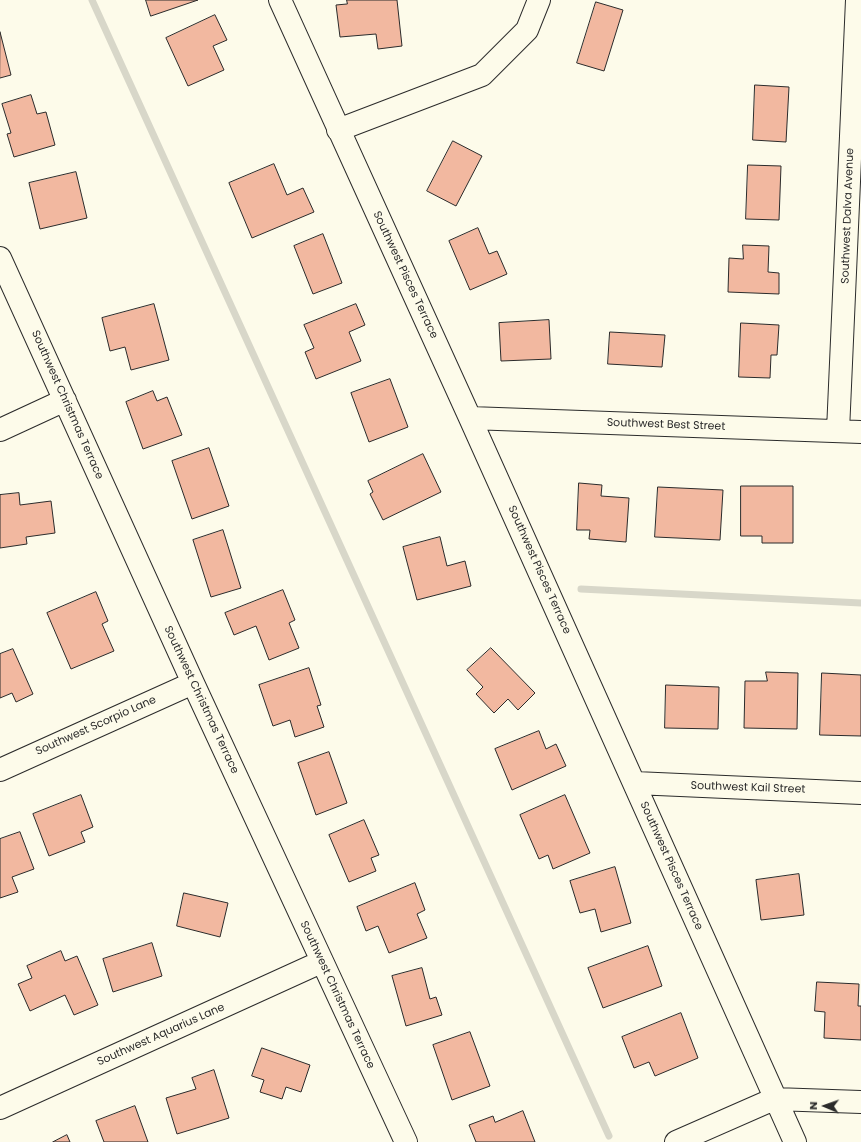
<!DOCTYPE html>
<html>
<head>
<meta charset="utf-8">
<style>
  body { margin:0 }
  #map { position:relative; width:861px; height:1142px; overflow:hidden; background:#fdfbea; font-family:Poppins,sans-serif }
  canvas { display:block }
  .north { position:absolute; left:805px; top:1086px; width:40px; height:40px; -webkit-text-stroke:3px #fdfbea; paint-order:stroke; rotate:272deg; font-size:11px; font-weight:700; line-height:16px; text-align:center; color:#2b2b2b }
  .north::after { content:''; display:block; margin:auto; width:14px; height:18px; background:#2b2b2b; clip-path:polygon(50% 0,100% 100%,50% 72%,0 100%) }
</style>
</head>
<body>
<div id="map">
<canvas width="861" height="1142"></canvas>
<div class="north">N</div>
</div>
<script>
const ctx = document.querySelector('canvas').getContext('2d');
ctx.lineJoin = 'round';
function strokePath(path, color, width, dash) { ctx.strokeStyle = color; ctx.lineWidth = width; ctx.lineCap = dash ? 'butt' : 'round'; ctx.setLineDash(dash || []); ctx.stroke(path); }
function fillPath(path, color) { ctx.fillStyle = color; ctx.fill(path, 'evenodd'); }
function drawText(font, color, halo, rows, align = 'center') {
  ctx.font = font + ' Poppins,sans-serif'; ctx.lineWidth = 3; ctx.setLineDash([]); ctx.textBaseline = 'middle'; ctx.strokeStyle = halo; ctx.fillStyle = color; for (const [text, x, y, turn = 0] of rows) {
    ctx.save(); ctx.translate(x, y); ctx.rotate((+turn || 0) * Math.PI / 180); ctx.textAlign = isNaN(turn) ? turn : align; if (halo) ctx.strokeText(text, 0, 0); ctx.fillText(text, 0, 0); ctx.restore();
  }
}
const stream = new Path2D(`
  M92,0L609,1136
  M581,589L861,603`);
const building = new Path2D(`
  M146,0H198L151,16Z
  M347,0H397L402,46L378,49L376,34L340,37L336,5L347,4Z
  M596,2L623,10L604,71L577,63Z
  M215,15L227,40L213,46L224,70L188,86L166,38Z
  M0,32L11,75L0,78Z
  M755,85L789,87L786,142L753,140Z
  M31,95L37,114L46,112L55,145L14,157L7,134L11,133L2,104Z
  M453,141L482,156L456,206L427,191Z
  M274,164L287,195L303,188L314,212L252,238L229,183Z
  M748,165L781,166L779,220L746,219Z
  M76,172L87,218L40,229L29,183Z
  M478,228L489,254L497,251L507,274L470,290L449,241Z
  M323,234L342,283L313,294L294,246Z
  M743,245L769,246L768,272L779,273V294L728,292L729,258L743,259Z
  M154,304L169,360L131,370L125,347L110,351L102,318Z
  M356,304L365,325L349,332L361,361L316,379L305,352L314,348L304,325Z
  M549,320L551,359L501,361L499,323Z
  M741,323L779,325L777,355H771L770,378L739,377Z
  M610,332L665,335L662,367L608,364Z
  M390,379L408,427L369,442L351,393Z
  M153,391L157,401L167,397L182,435L143,449L126,402Z
  M209,448L229,506L192,519L172,461Z
  M423,454L441,492L383,520L370,494L373,492L368,481Z
  M579,483L602,485L601,496L629,498L626,542L589,539L590,530H577Z
  M741,486H793V543H762V536H741Z
  M658,487L723,490L720,540L655,537Z
  M19,493L20,505L51,501L55,533L26,537L27,544L0,548V495Z
  M223,530L241,588L211,597L193,540Z
  M440,537L447,566L465,561L471,586L417,600L403,547Z
  M283,590L295,620L289,623L299,648L269,660L256,626L234,635L225,613Z
  M96,592L108,621L102,624L114,651L71,669L47,613Z
  M491,648L535,693L518,710L508,699L494,713L476,694L483,687L467,670Z
  M13,649L33,694L16,702L12,693L0,698V654Z
  M309,668L321,705L317,706L324,727L295,737L290,720L273,726L259,685Z
  M766,672L798,673L797,729L744,728L745,681H767Z
  M822,673L861,675V736L820,735Z
  M666,685L719,687L718,729L665,728Z
  M539,731L546,749L556,744L566,766L512,790L495,749Z
  M329,752L347,803L316,815L298,763Z
  M81,795L93,827L81,832L85,842L49,856L33,814Z
  M565,795L590,853L553,869L548,855L539,859L520,815Z
  M364,820L379,855L371,858L376,871L349,882L329,835Z
  M20,832L34,869L12,877L18,892L0,898V839Z
  M615,867L631,923L601,932L595,909L580,913L570,881Z
  M799,874L804,915L761,920L756,880Z
  M415,883L425,910L417,914L427,938L389,953L378,926L366,931L357,907Z
  M184,893L228,903L220,937L177,926Z
  M152,943L162,976L113,992L103,959Z
  M648,946L662,986L603,1008L588,968Z
  M61,951L65,961L77,956L98,1005L74,1015L65,995L30,1011L18,984L32,978L27,966Z
  M422,968L430,999L436,997L442,1015L406,1026L392,976Z
  M817,982L859,984L858,1006H861V1040L824,1038L825,1012L815,1011Z
  M681,1013L698,1058L655,1076L649,1062L634,1068L622,1037Z
  M470,1032L490,1086L452,1100L433,1045Z
  M262,1048L310,1065L301,1092L286,1087L282,1099L260,1092L264,1080L252,1076Z
  M214,1070L229,1118L177,1134L166,1098L196,1089L192,1078Z
  M135,1106L148,1142H104L96,1121Z
  M523,1111L535,1142H476L469,1125L493,1116L495,1122Z
  M67,1135L70,1142H53Z`);
const minor = new Path2D(`
  M280,0L470,418L795,1142
  M338,130L482,75L527,30L539,0
  M0,258L193,683L406,1142
  M470,418L861,432
  M0,430L65,400
  M838,431L857,0
  M0,770L193,683
  M635,783L861,793
  M0,1108L321,962
  M676,1142L774,1099L861,1102`);
const streetNames = [
  ["Southwest Dalva Avenue",848,216,-88],
  ["Southwest Pisces Terrace",405,275,65],
  ["Southwest Christmas Terrace",67,405,66],
  ["Southwest Best Street",666,425,2],
  ["Southwest Pisces Terrace",539,570,66],
  ["Southwest Christmas Terrace",201,700,65],
  ["Southwest Scorpio Lane",96,726,-24],
  ["Southwest Kail Street",748,788,2],
  ["Southwest Pisces Terrace",671,866,66],
  ["Southwest Christmas Terrace",337,995,65],
  ["Southwest Aquarius Lane",161,1035,-24]
];
strokePath(stream, '#d8d7c9', 7);
fillPath(building, '#f2b8a0');
strokePath(building, '#2b2b2b', 1);
strokePath(minor, '#2b2b2b', 24);
strokePath(minor, '#fdfbea', 22);
drawText('11px', '#2b2b2b', '#fdfbea', streetNames);
</script>
</body>
</html>
